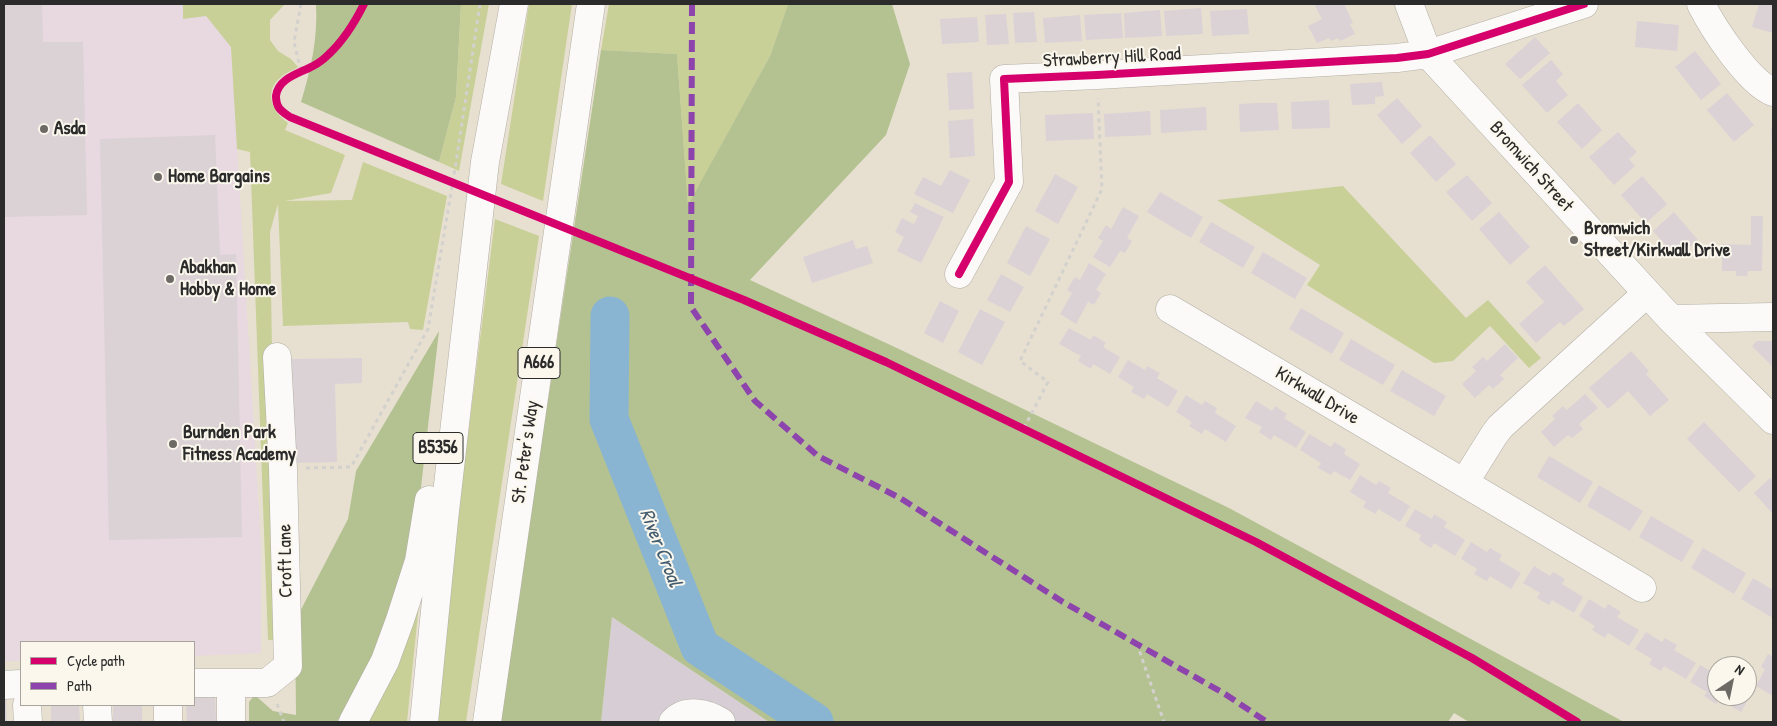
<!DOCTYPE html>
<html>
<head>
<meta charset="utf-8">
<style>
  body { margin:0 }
  #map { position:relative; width:1777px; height:726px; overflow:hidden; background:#e7e0d1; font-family:"Patrick Hand",sans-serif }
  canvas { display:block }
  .frame { position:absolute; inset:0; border:5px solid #2b2b2b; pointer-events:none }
  .legend { position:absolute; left:20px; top:641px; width:175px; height:65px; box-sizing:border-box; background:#fbf7ec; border:1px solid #a8a59f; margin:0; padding:6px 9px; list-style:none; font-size:15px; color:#2b2b2b }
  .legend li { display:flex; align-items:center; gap:10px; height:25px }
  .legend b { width:25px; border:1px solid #a8a59f }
  .north { position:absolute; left:1707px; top:656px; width:50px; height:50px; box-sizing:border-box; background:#fbf7ec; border:1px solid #a8a59f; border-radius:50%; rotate:34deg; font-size:14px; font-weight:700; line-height:20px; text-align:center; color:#2b2b2b }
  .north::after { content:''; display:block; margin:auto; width:18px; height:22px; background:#6d6a65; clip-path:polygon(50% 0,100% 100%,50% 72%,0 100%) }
</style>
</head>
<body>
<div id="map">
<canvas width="1777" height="726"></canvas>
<div class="frame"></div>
<ul class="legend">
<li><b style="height:6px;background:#d6006c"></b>Cycle path</li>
<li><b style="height:6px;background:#8e44ad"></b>Path</li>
</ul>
<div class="north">N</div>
</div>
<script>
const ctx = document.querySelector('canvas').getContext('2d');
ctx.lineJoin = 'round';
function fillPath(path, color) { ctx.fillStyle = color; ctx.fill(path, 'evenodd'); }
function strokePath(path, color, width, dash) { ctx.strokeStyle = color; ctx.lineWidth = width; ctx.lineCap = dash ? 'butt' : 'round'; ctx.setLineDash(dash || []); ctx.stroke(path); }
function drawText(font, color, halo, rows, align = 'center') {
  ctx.font = font + ' "Patrick Hand",sans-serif'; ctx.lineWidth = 4; ctx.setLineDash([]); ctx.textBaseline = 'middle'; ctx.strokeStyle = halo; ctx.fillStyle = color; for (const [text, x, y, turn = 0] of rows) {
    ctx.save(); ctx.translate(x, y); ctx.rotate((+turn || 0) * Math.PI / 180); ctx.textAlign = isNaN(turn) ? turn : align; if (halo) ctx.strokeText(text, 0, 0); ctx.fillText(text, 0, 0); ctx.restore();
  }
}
const built = new Path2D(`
  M4,4H183V18L206,15L231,47L261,545V653L194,656V642H21V661H4Z`);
const industrial = new Path2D(`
  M612,617L769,722H601Z`);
const green = new Path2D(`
  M183,4H285L270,20V40L278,51L291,59L298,67C292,71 284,73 280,78C263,93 273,112 288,123L285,130L345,155L331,193L285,201L352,200L363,162L447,196L423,330L410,329L408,322L283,326L278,204L270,232L277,640H268L250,152L237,149L231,47L206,16L183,19Z
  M461,4H489L459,171L439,162L456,97Z
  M529,4H572L543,201L501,184Z
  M609,4H788L770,56L688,206L677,54L601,50Z
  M1343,186L1466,318L1488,300L1541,358L1529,368L1490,326L1453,361L1434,363L1307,285L1320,265L1217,200Z
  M495,219L539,236L466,722H438L450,580Z
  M420,594L407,722H363Z`);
const forest = new Path2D(`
  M316,4H461L456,97L439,162L301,102C311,69 318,38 316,4Z
  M788,4H892L910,64L886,135L750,280L899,349L1229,508L1624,722H1469L1454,713L1448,722H769L612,617L601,722H499L601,50L677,54L688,205L770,56Z
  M439,331L418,513L407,558L389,613L366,670L337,722H249V702L253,697H257L273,711L296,715L295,621L348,519L356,471Z`);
const river = new Path2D(`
  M610,316L609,419L700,647L814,722`);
const building = new Path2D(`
  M4,4H42L43,42H83L87,215L4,217Z
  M1314,4H1344L1353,23L1350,24L1355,34L1340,41L1338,38L1331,41L1329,38L1317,43L1308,26L1322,19Z
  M1759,4H1773V33L1752,27Z
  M1201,8L1203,34L1166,36L1164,11Z
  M1247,9L1249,34L1212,36L1210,11Z
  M1160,10L1162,36L1125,38L1124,13Z
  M1034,12L1037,42L1015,43L1013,13Z
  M1121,13L1123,38L1086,40L1084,15Z
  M1006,14L1009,44L987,45L985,15Z
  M1080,15L1082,41L1045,43L1043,18Z
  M977,17L979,42L942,44L940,19Z
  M1637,21L1679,25L1677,51L1635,47Z
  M1535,37L1550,53L1520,79L1505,64Z
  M1695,51L1721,84L1701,100L1675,67Z
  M1551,60L1563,74L1556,81L1568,95L1547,113L1522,85Z
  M972,72L974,109L949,110L947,73Z
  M1382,82L1384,96L1375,97V104L1352,105L1350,84Z
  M1727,93L1754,125L1734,142L1707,110Z
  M1397,98L1422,126L1402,144L1377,115Z
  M1329,100L1330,128L1292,129L1291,102Z
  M1258,103H1277L1279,130L1240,132L1239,104Z
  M1578,103L1602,130L1582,149L1557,122Z
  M1206,107L1207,130L1161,133L1160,110Z
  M1150,111L1151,135L1105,137L1104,114Z
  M1093,113L1094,139L1046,141L1045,115Z
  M973,119L975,156L950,158L948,121Z
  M1771,128H1773V153H1772Z
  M1618,132L1637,152L1629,159L1635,166L1614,185L1589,157Z
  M215,135L220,255L236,254L242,537L109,540L100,139Z
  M1430,135L1456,164L1436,182L1410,153Z
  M950,170L970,180L953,213L914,194L923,177L941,186Z
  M1055,174L1078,187L1058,224L1035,211Z
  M1467,175L1492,203L1472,221L1446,192Z
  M1642,176L1667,204L1646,223L1621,195Z
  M1160,192L1203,217L1191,238L1147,212Z
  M915,203L944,217L921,263L897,251L904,237L895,232L902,218L914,224L918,216L910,212Z
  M1123,207L1139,216L1127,238L1132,241L1125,253L1120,251L1110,267L1093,257L1103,241L1098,238L1106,225L1111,229Z
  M1499,212L1530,247L1510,265L1479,229Z
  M1674,212L1698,240L1677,258L1653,231Z
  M1751,216H1763L1762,271H1748L1747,276H1736V271H1722V244L1751,245Z
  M1211,222L1255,247L1243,268L1199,242Z
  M1026,226L1050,239L1030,276L1007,263Z
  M853,240L856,249L867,246L873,263L812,283L803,257Z
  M1263,252L1307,278L1295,299L1251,273Z
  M1089,263L1106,274L1096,290L1101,293L1094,305L1088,302L1076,324L1060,314L1072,293L1067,290L1075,277L1080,280Z
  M1545,265L1584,309L1564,326L1560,322L1536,343L1519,324L1544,302L1526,282Z
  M1001,274L1024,287L1010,312L987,300Z
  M940,301L959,311L943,343L924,333Z
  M1301,308L1344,333L1332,354L1289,329Z
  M980,309L1005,322L982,365L958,352Z
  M1069,328L1091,340L1093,335L1106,343L1103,347L1120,357L1110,374L1093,364L1091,369L1078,361L1081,356L1059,344Z
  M1351,339L1395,365L1383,385L1339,360Z
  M1757,341H1773V367L1752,346Z
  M1505,344L1518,358L1500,375L1504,379L1493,389L1489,385L1475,398L1462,384L1476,371L1472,367L1483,357L1487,361Z
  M1631,351L1649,371L1646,374L1669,400L1650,416L1628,391L1608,409L1589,388Z
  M362,358V383L335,384L337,462L293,463L291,359Z
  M1128,360L1145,370L1147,366L1160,373L1157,378L1178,391L1168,407L1147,394L1144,399L1131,392L1134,387L1118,377Z
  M1402,370L1446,396L1434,416L1390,391Z
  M1585,394L1598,408L1579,424L1583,429L1572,438L1568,435L1554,447L1541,432L1555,419L1552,416L1563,406L1567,410Z
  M1186,395L1202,405L1205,401L1217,408L1215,413L1236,426L1226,442L1205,429L1202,434L1189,426L1192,422L1176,412Z
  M1256,401L1272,411L1275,406L1287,414L1284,418L1306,432L1296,448L1274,435L1271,440L1259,432L1262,427L1245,418Z
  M1704,422L1756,476L1739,492L1687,439Z
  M1309,434L1331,447L1334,442L1346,449L1344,454L1360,464L1350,480L1334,471L1331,475L1318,468L1321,463L1300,450Z
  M1549,456L1593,482L1580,503L1537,477Z
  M1360,475L1376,485L1379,481L1391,488L1388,493L1410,506L1400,522L1378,509L1376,514L1363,507L1366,502L1350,492Z
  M1770,478L1773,481V514L1754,493Z
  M1599,485L1643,511L1630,531L1587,506Z
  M1415,509L1432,519L1434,514L1447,522L1444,527L1465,540L1455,556L1434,543L1431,548L1419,540L1421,535L1405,526Z
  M1651,516L1694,541L1682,562L1639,537Z
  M1471,542L1487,552L1490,548L1502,555L1499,560L1521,573L1511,589L1490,576L1487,581L1474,574L1477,569L1461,559Z
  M1703,548L1746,573L1734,594L1691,568Z
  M1534,566L1550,576L1553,572L1565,579L1562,584L1583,597L1574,613L1552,600L1549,605L1537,598L1540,593L1523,583Z
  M1753,578L1773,590V618L1741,599Z
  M1589,599L1605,609L1608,604L1621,612L1617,617L1639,630L1629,646L1608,633L1605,638L1592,630L1595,626L1579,616Z
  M1646,632L1662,642L1665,638L1677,645L1674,650L1696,663L1686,679L1664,666L1661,671L1649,664L1652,659L1635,649Z
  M1768,654L1773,657V696L1756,686L1765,669L1761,667Z
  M1700,665L1717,675V696H1747V694L1750,696L1741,712L1719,699L1716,704L1704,696L1707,692L1690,682Z
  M215,692L216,722H187L186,705H194V693Z
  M4,695H6L7,722H4Z
  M51,705H79L80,722H51Z
  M113,705H142V722H113Z`);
const path = new Path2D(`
  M301,4L294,42L301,71
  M1024,428L1048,382L1020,361L1102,189L1098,98
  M306,468L351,467L428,329L455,169L480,4
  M1137,644L1164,722
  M277,704L284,722`);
const minor = new Path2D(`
  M1409,4L1428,54L1671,319L1773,420
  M1701,4C1713,28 1748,82 1773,92
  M959,274L1009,182L1004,79L1097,75L1397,58L1428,54L1584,4
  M1170,309L1642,588
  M1671,319L1773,317
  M1464,483L1494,435L1500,427L1647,293
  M194,683H267L288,666L283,469L277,357
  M4,685L21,684
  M27,705L28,722
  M97,705L98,722
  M168,705V722
  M231,722V683
  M673,722C686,708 707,713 721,722`);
const highway = new Path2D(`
  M353,722L385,661L400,620L419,561L429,500
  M424,722L444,520L485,162L514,4
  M487,722L591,4`);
const quiet = new Path2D(`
  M692,4L691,307L755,401L818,456L900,498L1063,602L1225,694L1267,722`);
const cycleway = new Path2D(`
  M364,4C355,22 344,40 329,54C324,59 319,63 313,66C300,73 278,78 276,96C276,108 281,111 290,117L744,300L886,362L1256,542L1472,658L1577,722
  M959,274L1009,182L1004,79L1097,75L1397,58L1428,54L1584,4`);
const markers = [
  [44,129,5,"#6d6a65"],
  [158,177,5,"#6d6a65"],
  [1574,240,5,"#6d6a65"],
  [170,279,5,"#6d6a65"],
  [173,444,5,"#6d6a65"]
];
const shields = [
  [539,363,42],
  [438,448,50]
];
const shieldNames = [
  ["A666",539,363],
  ["B5356",438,448]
];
const streetNames = [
  ["Strawberry Hill Road",1112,58,-3],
  ["Bromwich Street",1531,167,48],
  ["Kirkwall Drive",1317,396,31],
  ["St. Peter's Way",526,452,-82],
  ["Croft Lane",286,561,-91]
];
const poiNames = [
  ["Asda",54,129],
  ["Home Bargains",168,177],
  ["Bromwich",1584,229],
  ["Street/Kirkwall Drive",1584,251],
  ["Abakhan",180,268],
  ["Hobby & Home",180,290],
  ["Burnden Park",183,433],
  ["Fitness Academy",183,455]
];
const waterNames = [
  ["River Croal",660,548,68]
];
fillPath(built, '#e8d8e0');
fillPath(industrial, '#d6ced4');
fillPath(green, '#c8d097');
fillPath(forest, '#b4c291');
strokePath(river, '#89b5d3', 39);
fillPath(building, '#dad2d5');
strokePath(minor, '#b2aea4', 29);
strokePath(highway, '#b2aea4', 29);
strokePath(path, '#d3d1cd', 3, [4, 4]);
strokePath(minor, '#fbfaf8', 28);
strokePath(highway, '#fbfaf8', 28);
strokePath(quiet, '#8e44ad', 6, [12, 6]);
strokePath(cycleway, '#d6006c', 8);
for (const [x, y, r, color] of markers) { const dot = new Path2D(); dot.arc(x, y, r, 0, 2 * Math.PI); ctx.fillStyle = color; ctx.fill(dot); strokePath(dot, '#fbf7ec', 2); }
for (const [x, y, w] of shields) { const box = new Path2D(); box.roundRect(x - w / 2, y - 15.5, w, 31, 4); ctx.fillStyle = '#fbf7ec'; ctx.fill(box); strokePath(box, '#2b2b2b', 1); }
drawText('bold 18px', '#2b2b2b', null, shieldNames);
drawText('19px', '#2b2b2b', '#fbf7ec', streetNames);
drawText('bold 19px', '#2b2b2b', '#fbf7ec', poiNames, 'left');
drawText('italic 20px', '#415b6f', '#fbf7ec', waterNames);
</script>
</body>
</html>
